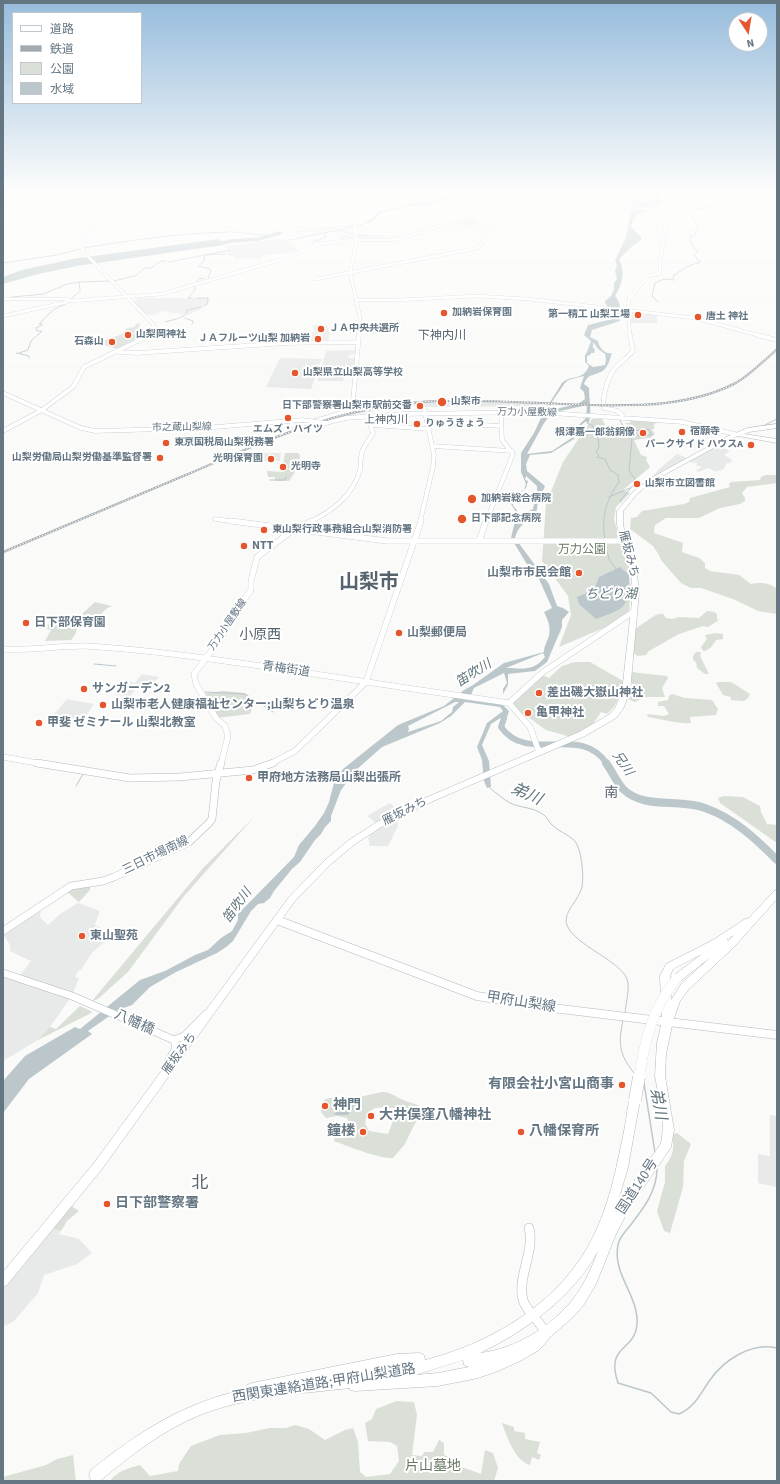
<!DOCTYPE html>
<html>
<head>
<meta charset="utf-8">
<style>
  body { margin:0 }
  #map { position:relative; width:780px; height:1484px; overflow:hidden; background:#fafaf8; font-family:"Source Sans 3","Noto Sans JP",sans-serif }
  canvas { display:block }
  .frame { position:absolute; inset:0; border:4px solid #657683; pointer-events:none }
  .legend { position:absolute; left:12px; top:12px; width:130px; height:92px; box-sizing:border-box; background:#fff; border:1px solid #c1c8cd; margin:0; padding:5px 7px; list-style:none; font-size:12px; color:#657683 }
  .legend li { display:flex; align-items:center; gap:8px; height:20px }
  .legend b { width:20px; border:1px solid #c1c8cd }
  .north { position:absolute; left:728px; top:12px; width:40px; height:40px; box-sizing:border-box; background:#fff; border:1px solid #c1c8cd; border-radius:50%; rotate:168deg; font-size:11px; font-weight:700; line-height:16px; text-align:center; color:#657683 }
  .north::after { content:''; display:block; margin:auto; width:14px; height:18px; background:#e4572e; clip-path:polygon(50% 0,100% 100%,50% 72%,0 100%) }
</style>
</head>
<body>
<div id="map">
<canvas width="780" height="1484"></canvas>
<div class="frame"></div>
<ul class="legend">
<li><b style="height:5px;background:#fff"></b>道路</li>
<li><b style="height:5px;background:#a2aab0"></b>鉄道</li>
<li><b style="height:11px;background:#dadfd7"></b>公園</li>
<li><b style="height:11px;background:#bbc7cb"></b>水域</li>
</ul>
<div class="north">N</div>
</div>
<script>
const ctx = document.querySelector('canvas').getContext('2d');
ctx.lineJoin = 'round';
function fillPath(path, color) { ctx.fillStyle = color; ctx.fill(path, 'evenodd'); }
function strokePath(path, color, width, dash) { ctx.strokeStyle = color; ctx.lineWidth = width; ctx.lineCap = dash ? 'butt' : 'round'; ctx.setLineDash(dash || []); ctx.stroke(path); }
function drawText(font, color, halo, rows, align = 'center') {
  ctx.font = font + ' "Source Sans 3","Noto Sans JP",sans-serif'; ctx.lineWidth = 4; ctx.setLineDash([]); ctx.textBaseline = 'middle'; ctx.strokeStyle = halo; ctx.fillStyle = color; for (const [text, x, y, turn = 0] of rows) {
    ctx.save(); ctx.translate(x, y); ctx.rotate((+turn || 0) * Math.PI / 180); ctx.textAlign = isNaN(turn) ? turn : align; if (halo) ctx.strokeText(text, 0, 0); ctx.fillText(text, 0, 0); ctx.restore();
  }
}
const built = new Path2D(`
  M471,216L477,219L479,222L477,223V226L446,224Z
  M342,234L349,236L382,234L390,240L343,241L339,236Z
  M283,238L300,251L262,256V259L246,258L236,259L226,250H229L225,247Z
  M139,298H210L208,305L188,315L161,311L154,315L144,314L133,302Z
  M628,310L657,313V323H629Z
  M313,325L327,326L330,331L328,342H306V340L312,338L311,333L315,332Z
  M777,348V352L745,379L728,388L708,396L656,406L599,407V404L632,405L672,401L712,392L740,379Z
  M356,350V354L349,355L348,358H356L355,368H349L348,372H320L326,351Z
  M280,358L322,359L311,389L266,387Z
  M320,373H345L343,381H317Z
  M430,400L541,403V406L425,407L424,405L413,406L362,413L313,425L262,444L3,554V551L302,426L358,410L402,402Z
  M717,445L730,451L724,455L731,459L732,462L726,464L724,469L715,472L709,468L698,472L696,470L702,467L696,465L697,463L687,462Z
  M260,453H281L280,461H264Z
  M677,454L690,459L654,479L653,476L658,470Z
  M142,674L159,677L150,688L139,686L130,696L115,695L124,680L135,683Z
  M67,699L94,704L80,725L49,720Z
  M390,803L398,810L376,823L367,816Z
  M396,818L398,826L388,846H370L368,838L370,836L367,834Z
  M78,903L100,911L95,925L115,936L102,944L91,954L81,970L78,971L75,977L79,978L72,996L50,1027L38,1040L3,1061V973L21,979V974L31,961L10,951V945L3,934L42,904L40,917L48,925L60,914Z
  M770,1115L777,1116V1187L758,1183V1154L770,1156Z
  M50,1228L61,1231L59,1234L79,1239L92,1253L77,1264L44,1275L38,1293L14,1321L5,1326L3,1324V1287Z`);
const green = new Path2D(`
  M140,323L139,328H142L141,332L150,335L120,350L104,345L103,343C107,335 120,340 127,328L134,327L136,324Z
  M592,419H602L608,430H629L625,423H630V420L654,422L656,423L653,426L655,427L652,430L655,434L650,438L634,440L641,455L647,457L646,460L650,467L623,490L630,493L616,507L614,519L628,568L631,589L629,611L606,627L559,647L571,615L568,596L542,561L546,504L563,462Z
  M285,453H298L300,456L298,467L289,481H275V477H268L267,471L282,472L284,470L285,465L283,464Z
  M766,475H777V483L747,487L742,493L745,498V501L740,504L720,508L699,518H666L655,525L654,533L683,543L682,552L699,558L705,563V568L710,571L739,575L751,584C760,582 771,583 777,589V614L758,611L733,599L701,588H691L681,583L661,560L659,555L653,546L630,529L631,518L637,517L642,511L684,504L689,502L690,498L730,487L729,484L731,482L760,480L761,477Z
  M95,602L112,606L106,609L95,620H83V613Z
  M707,611L714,612L717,614V619L719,620L708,627L703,626L679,634L649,651L646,655L638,656L633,653L634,629C644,625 655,612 663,614L666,618L672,619L679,617L699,618Z
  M53,619L80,621L75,635L71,640L45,641L51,630L47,629L48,627L47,626Z
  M716,633L723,634V639L716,640C713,645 709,651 703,651L701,647L707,639L705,635Z
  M696,652H701L700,656L709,674H705L697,668L696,662L693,660V656Z
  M575,662H590L623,681C620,695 618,705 607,714L601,712L591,727L571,737L546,730L528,717H522L509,703L540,674L549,678L562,666Z
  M631,672L667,676L668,678L662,688L665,697H644L635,702L628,699L633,685L630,680Z
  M719,682H731L750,694L748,698L744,701L731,700V697L723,695L716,683Z
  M223,691L245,693L255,701L250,714L216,718L202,694Z
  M672,694L685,698L712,700L718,709L716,715L690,717L691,723C679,724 661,719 648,717L647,714L664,716L669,714L664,706H658V702L668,700L669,696Z
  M724,796L743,797L760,806L761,812L767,824L777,825V843L720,803L718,798Z
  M255,816L184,896L128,972L98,999L92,1001L203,868Z
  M90,883V890L79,902L66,891Z
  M80,1006L93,1012L38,1040L50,1027L56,1029Z
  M382,1092C391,1092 396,1097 403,1100C411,1103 418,1104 424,1109L413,1127L405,1144L393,1158C380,1159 347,1146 334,1141L335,1136L341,1135L350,1125L347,1118L337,1116L326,1118L321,1112L324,1100L329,1098L364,1096ZM385,1107L393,1108L396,1113L388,1134L369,1131L365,1124L367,1113L375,1108Z
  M677,1133L691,1144L684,1161L683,1187L670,1233L664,1231L657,1211L665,1182V1166C673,1156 675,1147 672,1135Z
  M70,1205L79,1211L67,1221L61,1231L50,1228Z
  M397,1401L414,1402L417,1415L412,1455L421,1456L425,1452H433L439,1440L444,1443V1455L452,1458L451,1463L481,1474L485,1450L493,1453L498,1468L494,1481H110C117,1471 129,1468 140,1465L150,1476L178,1471L179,1464L191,1446L220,1435L246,1433L270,1428H286L295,1425L309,1429L325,1440L345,1430L353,1428L358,1442L360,1472L366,1477L390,1474L399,1461L397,1446L390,1442L368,1441L365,1423L372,1419L376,1409Z
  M502,1423L514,1427V1431L525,1433V1439L540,1442L537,1453L541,1455L539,1460L532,1457L530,1465C515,1461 507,1437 502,1423Z
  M73,1455L76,1481H3V1477L46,1465L57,1459Z`);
const water = new Path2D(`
  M457,191H466L451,198L425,205L403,207L387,211L380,214L373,221L362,225L268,235L363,224L373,218L378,212L412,204L435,201Z
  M652,191H663L661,195L662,203L657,205L654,210C639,213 635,211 631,227L641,237V240L630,248L619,259C626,272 622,284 615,296C622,304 620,311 620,321L592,330L590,337L598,341C599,347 605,355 612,353C610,359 609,364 605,369C598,376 588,372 584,384L589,388C589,400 592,411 589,422L587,423L586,421L576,430L574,439L551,453L530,455L526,464L527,471L545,486L538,501L536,516C526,519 517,528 515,538L549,584L557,606L563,608L569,612L562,620V627L547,662L535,671L508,674V685L503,694V689L507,683L504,673L474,688L471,695L473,699L503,705L509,711L504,727H499V726L502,717L491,724L482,745L489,761L491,787L487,788L484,781L482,760L477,747L487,723L503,711L500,707L465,702L451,716L440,723L382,747L356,770L341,790L331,816V821L325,827L321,834L315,840L300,862L292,869L274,891L270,898L264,903L258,904L251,911L233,941L226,947L217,953L176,972L150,987L132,1005L118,1010L88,1031L92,1034L29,1079L3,1113V1081L25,1056L75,1027L80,1029L140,980L165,971L195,955L208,950L221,938L232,931L238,920V914L294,857L299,845L315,826L324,813L329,802L335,779L343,769L398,725L444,706L464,690L473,685L504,663L544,652C544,645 548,641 549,635C551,627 548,620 544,612L552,608L539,579L528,566L511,538L516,517L518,515L511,504V496L513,494L524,490L526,484L521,472V453L534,433L541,418L549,412L547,407L562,383C571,374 582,382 589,366L585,362V355L587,352L591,341L584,335L588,325L616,318L611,310L605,303V301L611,296L614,289V283L617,279L615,271L617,265L615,261L626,237L634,196L637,193L635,197L639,201H645L657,197L656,193ZM593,342L598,349L605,354L606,359L605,365L593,367L587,363V356L590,355L591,353H594L595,349L593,348ZM584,376L580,388L584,392L585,399L578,404L551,410V403L565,383L568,380ZM587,405L586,418L576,428L572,435L573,437L552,451L527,454L544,423L548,418L560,411ZM526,476L537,486C538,495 534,502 533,509L522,515C518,513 518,511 515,508C507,497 520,494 526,488L528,481L525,480ZM543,653L545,657C533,672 522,668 506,668ZM455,702H459L453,707L452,712L441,721L408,732L409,729L408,726Z
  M219,239L223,245L77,266L38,274L3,284V277L22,270L72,259Z
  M620,567L629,575C629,608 626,608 596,619L579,604L577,597L594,590L599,577Z
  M336,1102L359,1103L362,1104L363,1106L359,1110L351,1109L348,1115H336L334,1114L337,1112H345L349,1108L360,1107L359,1105C355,1104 352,1108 348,1107C346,1106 345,1105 343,1105L340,1106L335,1103Z`);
const streamFar1 = new Path2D(`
  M737,191L739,196
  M693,210L717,206L739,197
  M693,211L689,212L698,225L695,234
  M341,231L352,234
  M358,235H366
  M289,240L354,227
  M691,240L690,237L695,235
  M311,243L326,237L324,234
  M84,248C132,240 181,233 230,232C243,232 255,235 267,235
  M228,254L231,255
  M169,262L230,250
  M3,263L57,255L81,249
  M157,264L161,261H166
  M199,266L204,261L205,255L226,254
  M199,266L210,269
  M152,267L155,265
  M135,276L145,268H151
  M199,278L204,279
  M208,278L211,270
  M114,281L134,276
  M196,283L199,279
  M58,288L67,284L79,282
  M80,290L79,282L110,281
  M12,297L44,294L57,288
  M72,298L80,291
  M192,298H188L195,290V285
  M197,298H208L207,304L205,305
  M658,302L652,296L655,283L664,279L674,280L673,276L686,267L700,262L694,255L698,251L694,248L690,241
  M186,314L187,310L201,307
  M185,318L193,321
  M177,319L185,315
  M165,322L176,319
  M42,324H39L53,310L67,303
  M192,324L193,322
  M16,353L29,356V358
  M19,353L28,350L31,341L42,331H37L36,328L42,325
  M620,420L628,436L632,439L629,471L635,479L634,484L620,501L621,502
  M587,423L593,426L595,435L598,437L599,447L596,452L599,455L597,457L605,459L610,470L618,475L619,482C606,500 601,517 605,539
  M765,425L777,419
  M649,430L652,435L638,436L635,431Z
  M270,480H285L286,477
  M609,497L630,488
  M605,543L609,559L616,569
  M94,664L116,666
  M205,692L245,694L273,712
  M76,786L83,774
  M490,788C496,793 503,799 510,803C520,808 534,807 544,815C547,817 549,822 551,824C558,831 567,834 574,840C582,848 584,877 582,887C579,900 562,913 567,925C574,946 626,962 628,983C629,992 626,1003 625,1013
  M623,1020C618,1044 619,1055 635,1074`);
const stream = new Path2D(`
  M644,1083L655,1153
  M657,1168C657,1192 643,1209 629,1227C625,1232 619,1238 618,1245C612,1274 639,1296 637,1324C635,1352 605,1344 618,1383L651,1393L671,1412L679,1414C695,1407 700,1394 710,1380C724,1360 751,1342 777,1348`);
const riverFar2 = new Path2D(`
  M213,245L231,241L259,239L280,233`);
const riverFar1 = new Path2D(`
  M504,718L501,727C528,765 581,723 607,764`);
const river = new Path2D(`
  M606,763C612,771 616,781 623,789C644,810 680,798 705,808C734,818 756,839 777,860`);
const secondaryFar4 = new Path2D(`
  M100,191L99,210L85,239L82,250L152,323L157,331L148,336
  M480,211H541L579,207L677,210L676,214L666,221L660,262V273L648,276L629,299L628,310L630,336
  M316,279L478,248C489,237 488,222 499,211
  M3,299H67L71,301L162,294L280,260L320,244L351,240H390L403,238L446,224L527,191
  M356,300H397L477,296L528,299L695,318L761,336
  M3,316L67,302
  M358,336L360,317L350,272L357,240L354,229L358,213L365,202L366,191`);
const secondaryFar3 = new Path2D(`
  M757,335L777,340
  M118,352L137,353L288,343L358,342
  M3,393L81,428L95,431L203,428L302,420
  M603,405C604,394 606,381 613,371C617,365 627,358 633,351L630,335
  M604,408L618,411L622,415L621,418
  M291,421L292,425L298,426L355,409L353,401L359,335
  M326,423L346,418L403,414L536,412L682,422L735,434
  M448,423L501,426
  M371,425L429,429
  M3,431L42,410L73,387L84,367L150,335
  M432,446L512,451
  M215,519L239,522
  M310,522C332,511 353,496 360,470C361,464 360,458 362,452C364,445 370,439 373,433L367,416
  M420,522L433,467L434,455L424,408
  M486,522L513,454L502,440L501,412`);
const secondaryFar2 = new Path2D(`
  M231,521L387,541H625
  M479,541L486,521
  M3,649C31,651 59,645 87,646C152,650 218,660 282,669C358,681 433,692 509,703L530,727L539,752
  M509,703L543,672L633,612
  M3,757L43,764
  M221,764L228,736L225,726L216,718L196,684L194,674L224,634L236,610L251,590V581L257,557L289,533L312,521
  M270,764L295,751L366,682L421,521`);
const secondaryFar1 = new Path2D(`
  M37,763L130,778L180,777L253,770L273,763
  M3,931L71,886L103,881L114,877L189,842L209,823L212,819L216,781L221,763
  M3,973L72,996L174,1040L184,1036L206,1014
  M169,1068L168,1062L176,1048L174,1040`);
const secondary = new Path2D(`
  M529,1228C535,1252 517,1276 523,1300C524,1304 527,1307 529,1311
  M535,1318L546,1332`);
const primary = new Path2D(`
  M277,920L477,996L544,1007L777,1035`);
const highway = new Path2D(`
  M20,191H41L3,195V193Z
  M777,424V428L749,432L744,434L777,439V443L738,436L730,439L653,481L637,494L623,511V525L637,575L639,592L630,692L623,709L616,718L585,736L431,802L383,826L355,844L330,865L295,901L102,1169L7,1285L3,1287V1272L94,1163L289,897L324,861L349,840L377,822L425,798L579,732L610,714L615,708L622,692L633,592L631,575L617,525V511L633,492L649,479L726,437L748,428Z
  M777,890V899L734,947L689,989L680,1001L673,1021L666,1054L665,1076L674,1130L671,1147L629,1209L616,1234L596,1284L583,1306L571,1319L550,1337L548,1340L539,1350L522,1360L498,1371L478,1378L438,1386L355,1391L350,1390V1388C299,1394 248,1396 200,1415C163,1430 131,1455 101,1480L98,1481L91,1480L89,1475L91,1470C140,1431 183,1403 246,1389L247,1385L252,1383L397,1354L419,1353L424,1355L425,1360C488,1344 552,1307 586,1250C598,1229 606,1208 612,1185C617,1166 621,1146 625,1126C627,1117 627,1105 631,1097L635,1096L639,1097L640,1100L628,1167L615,1212L634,1181L660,1145L662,1139L663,1121L655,1076L657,1043L662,1021L660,976L666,964L713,940L745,919L749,918L774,891ZM734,935L728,941L727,939ZM702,954L673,976L671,979L673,982L676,983L679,982L712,956L682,983L671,1000L670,976L673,969ZM598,1251C592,1267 585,1283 574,1298C552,1326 516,1349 480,1353C527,1330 572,1298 598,1251ZM463,1360L464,1365L469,1367L438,1373L415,1375Z`);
const rail = new Path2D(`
  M3,552C65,526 127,500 188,474C274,437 345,404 439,401C490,399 541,404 591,405C641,406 691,406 736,383C751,374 764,361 777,349`);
const secondaryBridge = new Path2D(`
  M302,420L326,423`);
const highwayBridgeFar1 = new Path2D(`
  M639,1078C645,1039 652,1010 676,979`);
const highwayBridge = new Path2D(`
  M635,1100L639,1077`);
const markers = [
  [444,313,4,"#e4572e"],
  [638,315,4,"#e4572e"],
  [698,317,4,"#e4572e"],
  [321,329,4,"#e4572e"],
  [128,335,4,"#e4572e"],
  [318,339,4,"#e4572e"],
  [112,342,4,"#e4572e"],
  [295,373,4,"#e4572e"],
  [442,402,5,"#e4572e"],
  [420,406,4,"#e4572e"],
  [288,418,4,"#e4572e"],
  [417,424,4,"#e4572e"],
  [682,432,4,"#e4572e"],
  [643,433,4,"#e4572e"],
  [166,443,4,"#e4572e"],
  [751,445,4,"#e4572e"],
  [160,458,4,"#e4572e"],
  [271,459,4,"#e4572e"],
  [283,467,4,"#e4572e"],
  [637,484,4,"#e4572e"],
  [472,499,5,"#e4572e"],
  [462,519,5,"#e4572e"],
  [264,530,4,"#e4572e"],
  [244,546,4,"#e4572e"],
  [579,573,4,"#e4572e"],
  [26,623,4,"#e4572e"],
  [399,633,4,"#e4572e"],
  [84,689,4,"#e4572e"],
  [539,693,4,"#e4572e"],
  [103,705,4,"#e4572e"],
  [528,713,4,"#e4572e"],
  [39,723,4,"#e4572e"],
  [249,778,4,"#e4572e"],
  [82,936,4,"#e4572e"],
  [622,1085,4,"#e4572e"],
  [325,1106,4,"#e4572e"],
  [371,1116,4,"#e4572e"],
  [363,1132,4,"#e4572e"],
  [521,1132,4,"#e4572e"],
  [107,1204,4,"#e4572e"]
];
const farPoinames = [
  ["加納岩保育園",452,313],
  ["第一精工 山梨工場",630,315,"right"],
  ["唐土 神社",706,317],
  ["ＪＡ中央共選所",329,329],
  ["山梨岡神社",136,335],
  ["ＪＡフルーツ山梨 加納岩",310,339,"right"],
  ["石森山",104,342,"right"],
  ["山梨県立山梨高等学校",303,373],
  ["山梨市",451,402],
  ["日下部警察署山梨市駅前交番",412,406,"right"],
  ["りゅうきょう",425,424],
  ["エムズ・ハイツ",288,430,"center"],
  ["宿願寺",690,432],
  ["根津嘉一郎翁銅像",635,433,"right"],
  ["東京国税局山梨税務署",174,443],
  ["パークサイド ハウスA",743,445,"right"],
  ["山梨労働局山梨労働基準監督署",152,458,"right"],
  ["光明保育園",263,459,"right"],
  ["光明寺",291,467],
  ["山梨市立図書館",645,484],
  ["加納岩総合病院",481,499],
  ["日下部記念病院",471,519],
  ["東山梨行政事務組合山梨消防署",272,530]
];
const farStreetnames = [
  ["万力小屋敷線",527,413,1],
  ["市之蔵山梨線",182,428,-1],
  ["万力小屋敷線",228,625,-56]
];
const farNeighbourhoodnames = [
  ["上神内川",386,421]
];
const farQuarternames = [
  ["下神内川",442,336]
];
const poiNames = [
  ["NTT",252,546],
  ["山梨市市民会館",571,573,"right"],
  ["日下部保育園",34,623],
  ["山梨郵便局",407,633],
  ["サンガーデン2",92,689],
  ["差出磯大嶽山神社",547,693],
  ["山梨市老人健康福祉センター;山梨ちどり温泉",111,705],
  ["亀甲神社",536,713],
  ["甲斐 ゼミナール 山梨北教室",47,723],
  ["甲府地方法務局山梨出張所",257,778],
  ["東山聖苑",90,936]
];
const parkNames = [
  ["万力公園",582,550]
];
const streetNames = [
  ["雁坂みち",628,554,75],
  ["青梅街道",286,670,8],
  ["雁坂みち",405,812,-27],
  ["三日市場南線",156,856,-26],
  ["雁坂みち",180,1054,-54]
];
const waterNames = [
  ["ちどり湖",611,595],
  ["笛吹川",474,674,-32],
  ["兄川",622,764,56],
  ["笛吹川",238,906,-54]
];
const quarterNames = [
  ["小原西",260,636],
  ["南",611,794]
];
const nearStreetnames = [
  ["甲府山梨線",521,1003,9],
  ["八幡橋",134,1023,24],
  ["国道140号",638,1187,-57],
  ["西関東連絡道路;甲府山梨道路",324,1384,-9]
];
const nearPoinames = [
  ["有限会社小宮山商事",614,1085,"right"],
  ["神門",333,1106],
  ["大井俣窪八幡神社",379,1116],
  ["鐘楼",355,1132,"right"],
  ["八幡保育所",529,1132],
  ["日下部警察署",115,1204]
];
const nearParknames = [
  ["片山墓地",433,1467]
];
const nearWaternames = [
  ["弟川",526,795,24],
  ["弟川",657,1104,80]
];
const nearQuarternames = [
  ["北",200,1184]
];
const townNames = [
  ["山梨市",369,584]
];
fillPath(built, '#e8e9e9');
fillPath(green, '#dadfd7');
fillPath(water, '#bbc7cb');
strokePath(streamFar1, '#bbc7cb', 1);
strokePath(stream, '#bbc7cb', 1.5);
strokePath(riverFar2, '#bbc7cb', 3.5);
strokePath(riverFar1, '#bbc7cb', 6);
strokePath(river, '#bbc7cb', 8);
strokePath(secondaryFar4, '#b3babf', 3.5);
strokePath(secondaryFar3, '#b3babf', 4.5);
strokePath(secondaryFar2, '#b3babf', 6);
strokePath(secondaryFar1, '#b3babf', 8);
strokePath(secondary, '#b3babf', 10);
strokePath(primary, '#b5babe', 9);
strokePath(highway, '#b4b9bd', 1);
strokePath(secondaryFar4, '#fff', 3);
strokePath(secondaryFar3, '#fff', 4);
strokePath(secondaryFar2, '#fff', 5.5);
strokePath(secondaryFar1, '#fff', 7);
strokePath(secondary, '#fff', 9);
strokePath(primary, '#fff', 8);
fillPath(highway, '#fff');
strokePath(rail, '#a2aab0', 2);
strokePath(rail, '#fff', 1, [1.5]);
strokePath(secondaryBridge, '#b3babf', 4.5, []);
strokePath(highwayBridgeFar1, '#b4b9bd', 10, []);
strokePath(highwayBridge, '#b4b9bd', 13, []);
strokePath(secondaryBridge, '#fff', 4);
strokePath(highwayBridgeFar1, '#fff', 10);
strokePath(highwayBridge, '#fff', 12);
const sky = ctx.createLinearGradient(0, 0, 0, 399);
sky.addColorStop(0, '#96bcdc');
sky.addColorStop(0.48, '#fdfdfc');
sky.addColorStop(1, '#fdfdfc00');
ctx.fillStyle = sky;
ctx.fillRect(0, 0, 780, 399);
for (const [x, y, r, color] of markers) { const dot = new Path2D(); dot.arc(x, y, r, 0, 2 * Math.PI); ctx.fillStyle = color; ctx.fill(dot); strokePath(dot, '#fff', 1.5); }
drawText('bold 10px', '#657683', '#fff', farPoinames, 'left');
drawText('10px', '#657683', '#fff', farStreetnames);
drawText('11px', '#57646e', '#fff', farNeighbourhoodnames);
drawText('12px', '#57646e', '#fff', farQuarternames);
drawText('bold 12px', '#657683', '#fff', poiNames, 'left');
drawText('12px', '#687a64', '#fff', parkNames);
drawText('12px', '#657683', '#fff', streetNames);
drawText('italic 13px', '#60757c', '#fff', waterNames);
drawText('14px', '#57646e', '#fff', quarterNames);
drawText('14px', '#657683', '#fff', nearStreetnames);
drawText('bold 14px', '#657683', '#fff', nearPoinames, 'left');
drawText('14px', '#687a64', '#fff', nearParknames);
drawText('italic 16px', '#60757c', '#fff', nearWaternames);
drawText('17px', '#57646e', '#fff', nearQuarternames);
drawText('bold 20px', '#57646e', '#fff', townNames);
</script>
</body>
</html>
